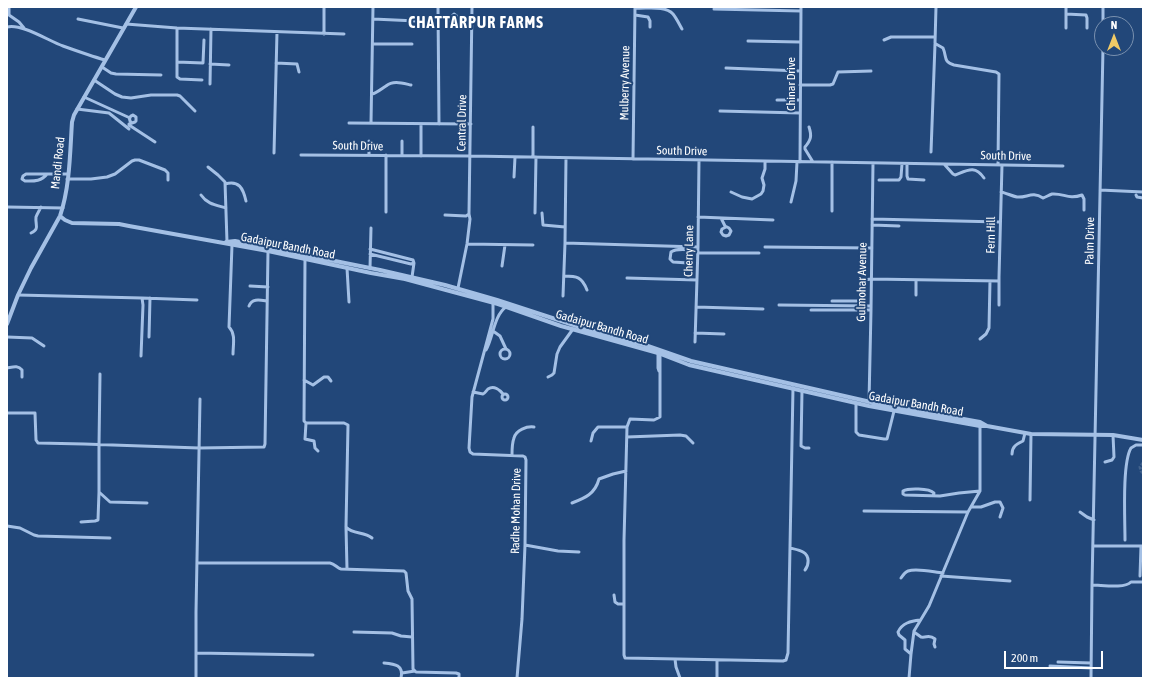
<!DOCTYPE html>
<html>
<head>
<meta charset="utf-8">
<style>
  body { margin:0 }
  #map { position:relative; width:1150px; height:685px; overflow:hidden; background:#224779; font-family:"Asap Condensed",sans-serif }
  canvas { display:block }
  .frame { position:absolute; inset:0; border:8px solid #fff; pointer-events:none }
  .north { position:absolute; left:1094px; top:16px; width:40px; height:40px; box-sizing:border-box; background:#224779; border:1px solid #7a91af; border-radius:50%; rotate:0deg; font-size:11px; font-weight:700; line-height:16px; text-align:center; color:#fff }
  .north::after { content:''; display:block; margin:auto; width:14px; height:18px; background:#f0ca66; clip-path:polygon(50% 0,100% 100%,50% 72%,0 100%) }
  .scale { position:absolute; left:1004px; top:651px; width:99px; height:18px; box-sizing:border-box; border:2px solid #fff; border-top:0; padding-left:5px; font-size:12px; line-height:14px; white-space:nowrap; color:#fff; -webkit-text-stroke:3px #224779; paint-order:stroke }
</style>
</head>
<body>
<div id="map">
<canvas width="1150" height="685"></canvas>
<div class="frame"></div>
<div class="north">N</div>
<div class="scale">200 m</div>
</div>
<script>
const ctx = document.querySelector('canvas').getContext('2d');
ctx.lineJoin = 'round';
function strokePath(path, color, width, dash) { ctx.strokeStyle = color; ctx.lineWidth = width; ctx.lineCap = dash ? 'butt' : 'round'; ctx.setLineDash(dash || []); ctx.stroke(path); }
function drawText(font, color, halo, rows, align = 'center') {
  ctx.font = font + ' "Asap Condensed",sans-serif'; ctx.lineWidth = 4; ctx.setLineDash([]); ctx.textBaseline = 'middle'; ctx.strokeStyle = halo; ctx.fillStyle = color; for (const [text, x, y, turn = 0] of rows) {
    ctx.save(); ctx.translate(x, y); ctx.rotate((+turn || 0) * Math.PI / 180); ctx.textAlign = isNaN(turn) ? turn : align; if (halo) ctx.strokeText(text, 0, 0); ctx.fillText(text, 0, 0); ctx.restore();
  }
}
const minorTunnel = new Path2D(`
  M1143,463L1140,467L1141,471L1143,473`);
const minor = new Path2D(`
  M9,7V15L19,22L24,28
  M324,7V34
  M438,7L439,124
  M936,7L935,43L936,44L943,48C947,57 943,62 954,65L996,72L999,74L998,165
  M1066,7V28
  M635,8C646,9 665,5 673,14C677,19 679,24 682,29
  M714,9L801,11
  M1066,14L1086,15L1087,18V28
  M635,15L648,17L650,21V27
  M78,19L123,28
  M373,19L438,22
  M451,22L452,16L454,14L459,18H472
  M126,24L177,28L344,34
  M1103,24V7
  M7,27C21,23 49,41 63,46C77,51 91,56 105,60
  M177,28V77L180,79L202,80
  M884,40L891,37H935
  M748,41L800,42
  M373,44H412
  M177,62L203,63L204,40
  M276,63L297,64L299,72
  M210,64L229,65
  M102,67L111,73L116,74L161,75
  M726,68L800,71
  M94,80L115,94L122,97L131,98L151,95H177L180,96L195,111
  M210,84L211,29
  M800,85H830L833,84L838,72L871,71
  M372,94C377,93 381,89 386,86C393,80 402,83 411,85
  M84,97L130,118
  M777,100H800
  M77,109L109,113L129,129
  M720,111L800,113
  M132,123L130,121C129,118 130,116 133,115L136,117V121L135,122L129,124V125L155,142
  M349,123L471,124
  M371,123L373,7
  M421,124V156
  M809,127C812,136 811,140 805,147V149L813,162
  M369,141V155
  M931,152L935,44
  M274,153L277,32
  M301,155L470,156L1063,166
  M402,155V141
  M533,157V127
  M633,159L635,7
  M800,162L801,7
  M907,164V176L908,179L924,180
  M944,164L953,174L955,175C968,170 975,165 984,178
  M208,167L218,175L225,182L227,242
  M47,174C41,182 33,181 25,181L22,179L23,176L26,174H68
  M514,177L515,157
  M67,179H91L107,177L115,174L132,161L135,160H139L165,170L168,173V180
  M879,180H899L901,177L902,164
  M225,184C239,180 243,188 246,201
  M1100,190L1143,192
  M731,192L742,197L752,199L761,194L763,191L764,185L762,178L765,169V161
  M1001,192C1006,193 1012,196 1017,197C1027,198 1032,191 1043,198C1046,197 1049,195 1052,194C1064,193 1068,200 1082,195L1084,199V210
  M201,195C207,204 216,205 226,208
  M1136,195L1137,197L1143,198
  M791,202L796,181L797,162
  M7,207L63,208
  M832,211V162
  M386,212V155
  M535,213L536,157
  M542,213L543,225L565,227
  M445,215L466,216L469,214V213L472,7
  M698,217L773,220
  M721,218L725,226L729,228L731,231L729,235L726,236L723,235L721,232L722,229L726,227
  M872,219L1000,222
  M872,225L899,226
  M31,233C40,229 35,225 36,217C37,214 39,211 41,207
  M565,243L698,247
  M467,244L533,245
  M232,245L229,327C236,334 233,345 233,354
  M765,247L872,248
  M698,253H759
  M370,254L411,264L414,263L413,260L370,249
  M305,259L304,421L306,423H344L348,425L346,527L347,569
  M688,263L673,262L670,259L671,252C678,247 690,250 698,251
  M502,266L505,245
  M347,268L349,302
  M370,268L371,228
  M564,276C577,276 582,277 587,290
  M412,277L414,263
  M627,278L697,280
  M250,286L268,287
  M458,288L467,244L470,219L469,214
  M18,295L142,298L143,305L141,356
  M916,295V280
  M563,296L565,243L566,158
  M142,298L197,300
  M832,301H858L860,300L861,282L864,280L871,279L999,281
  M493,302V319L472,397L469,448L470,452L473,454L523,456L525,457L526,460L525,545L522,619L517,678
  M779,305L871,306
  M999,305V277L1002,165
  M249,306C252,298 260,300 267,301
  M696,307L763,309
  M811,310H871
  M493,331L500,336L506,349
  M695,333L724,334
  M7,337L32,338L44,346
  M149,337L150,298
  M980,339L986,334L989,328L990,281
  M695,342L698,247L699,160
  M500 354a5 5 0 1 1 10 0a5 5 0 1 1-10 0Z
  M486,350C493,338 494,315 506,307
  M658,353V368L659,371
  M660,354V417L654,420L630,419L627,427L624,540V655L625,658L783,661L786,660L788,653L793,388
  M7,368C13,367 18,365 22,370V377
  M548,377L552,375L554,373L557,354L560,347L573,329
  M304,380L313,385L324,377H328L331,381
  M802,391L801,446L805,448H809
  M473,392L483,394C485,393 486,391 488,389C494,385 500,390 503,394
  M502 397a3 3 0 1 1 6 0a3 3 0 1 1-6 0Z
  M869,402L871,310L873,163
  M856,403V432L859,435L884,439H887L894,411
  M7,413H35L36,440L38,443L84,444L199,448L264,447L265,444L268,251
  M306,423L305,439L314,441L315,448L318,451
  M627,437L680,435L686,436L693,443
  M591,441L593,433L598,427H627
  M1012,454C1012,446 1017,444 1023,441L1025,433
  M512,455C512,450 512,443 514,438C516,430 527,426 534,427
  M1105,462L1112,460L1114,457L1113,435
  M99,492L110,502L147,503
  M933,496L934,493C929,488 908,488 903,491V494L905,495L940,496L959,493L980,491
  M1030,500L1031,434
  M572,503C585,498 595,494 599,479L613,474L626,471
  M971,507H981L995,502H1000L1003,508L1000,517
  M864,511L968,512
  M1080,512L1087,517L1094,520
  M81,522L95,521L98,520L99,492V445L100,374
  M7,526L20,528L34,535L38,536L110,538
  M346,527C353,535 364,531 372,538
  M1125,540C1125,519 1122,463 1131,448L1136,445H1143
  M525,545L558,551L579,552
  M1093,546H1143
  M790,548C794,549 800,550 803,552C810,556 809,565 805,570
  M197,563H330C335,564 337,568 341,569L404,571L406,573L408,591L412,599L413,669L416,672L456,673L459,674V678
  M941,576L1010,581
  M1140,576L1141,546
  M901,578C903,575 905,572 908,571C917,568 933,572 943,573
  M1092,585C1102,585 1124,589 1131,582H1143
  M614,595L615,602L618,604H624
  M354,632L392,633L401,636L412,637
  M914,632L921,637C927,638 929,634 935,639L934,644L935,647
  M196,653L313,655
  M911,654L905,649V640L899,635L898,632C902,623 911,621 920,620
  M675,659L676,667L680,678
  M717,660V678
  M1058,662L1091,663
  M384,663C395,664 404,665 401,678
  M1050,666L1091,668
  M402,673L415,671
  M196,678V612L200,399
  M909,678L911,654L914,631L929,606L968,512L980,491V426
  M1091,678L1092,585L1103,48`);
const tertiary = new Path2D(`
  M60,216L65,220L72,223L119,224L129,226L268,251L371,273L405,279L498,304L561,326L658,353L689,365L869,406L980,426H987L1031,434L1113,435L1143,440
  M226,242L235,241L380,270L445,285L497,300L586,329L645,345L691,361L875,403L980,422L987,426
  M7,324L18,295L31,268L60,216C70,187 70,152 72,122L74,115L136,7`);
const streetNames = [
  ["Mulberry Avenue",625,83,-89],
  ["Chinar Drive",791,84,-90],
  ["Central Drive",462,123,-89],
  ["South Drive",358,146,1],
  ["South Drive",682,151,1],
  ["South Drive",1006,156,1],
  ["Mandi Road",58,163,-84],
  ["Fern Hill",991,235,-89],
  ["Palm Drive",1090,241,-89],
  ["Gadaipur Bandh Road",288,246,11],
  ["Cherry Lane",689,251,-89],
  ["Gulmohar Avenue",862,282,-89],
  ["Gadaipur Bandh Road",602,327,16],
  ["Gadaipur Bandh Road",916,404,10],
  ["Radhe Mohan Drive",516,511,-89]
];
const districtNames = [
  ["CHATTARPUR FARMS",476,23]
];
strokePath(minorTunnel, '#43638d', 3, [3, 1.5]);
strokePath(minor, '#a4c0e5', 3);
strokePath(tertiary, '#a4c0e5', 4);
drawText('12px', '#fff', '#224779', streetNames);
ctx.letterSpacing = '1px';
drawText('bold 16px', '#fff', '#224779', districtNames);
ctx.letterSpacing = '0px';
</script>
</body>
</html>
